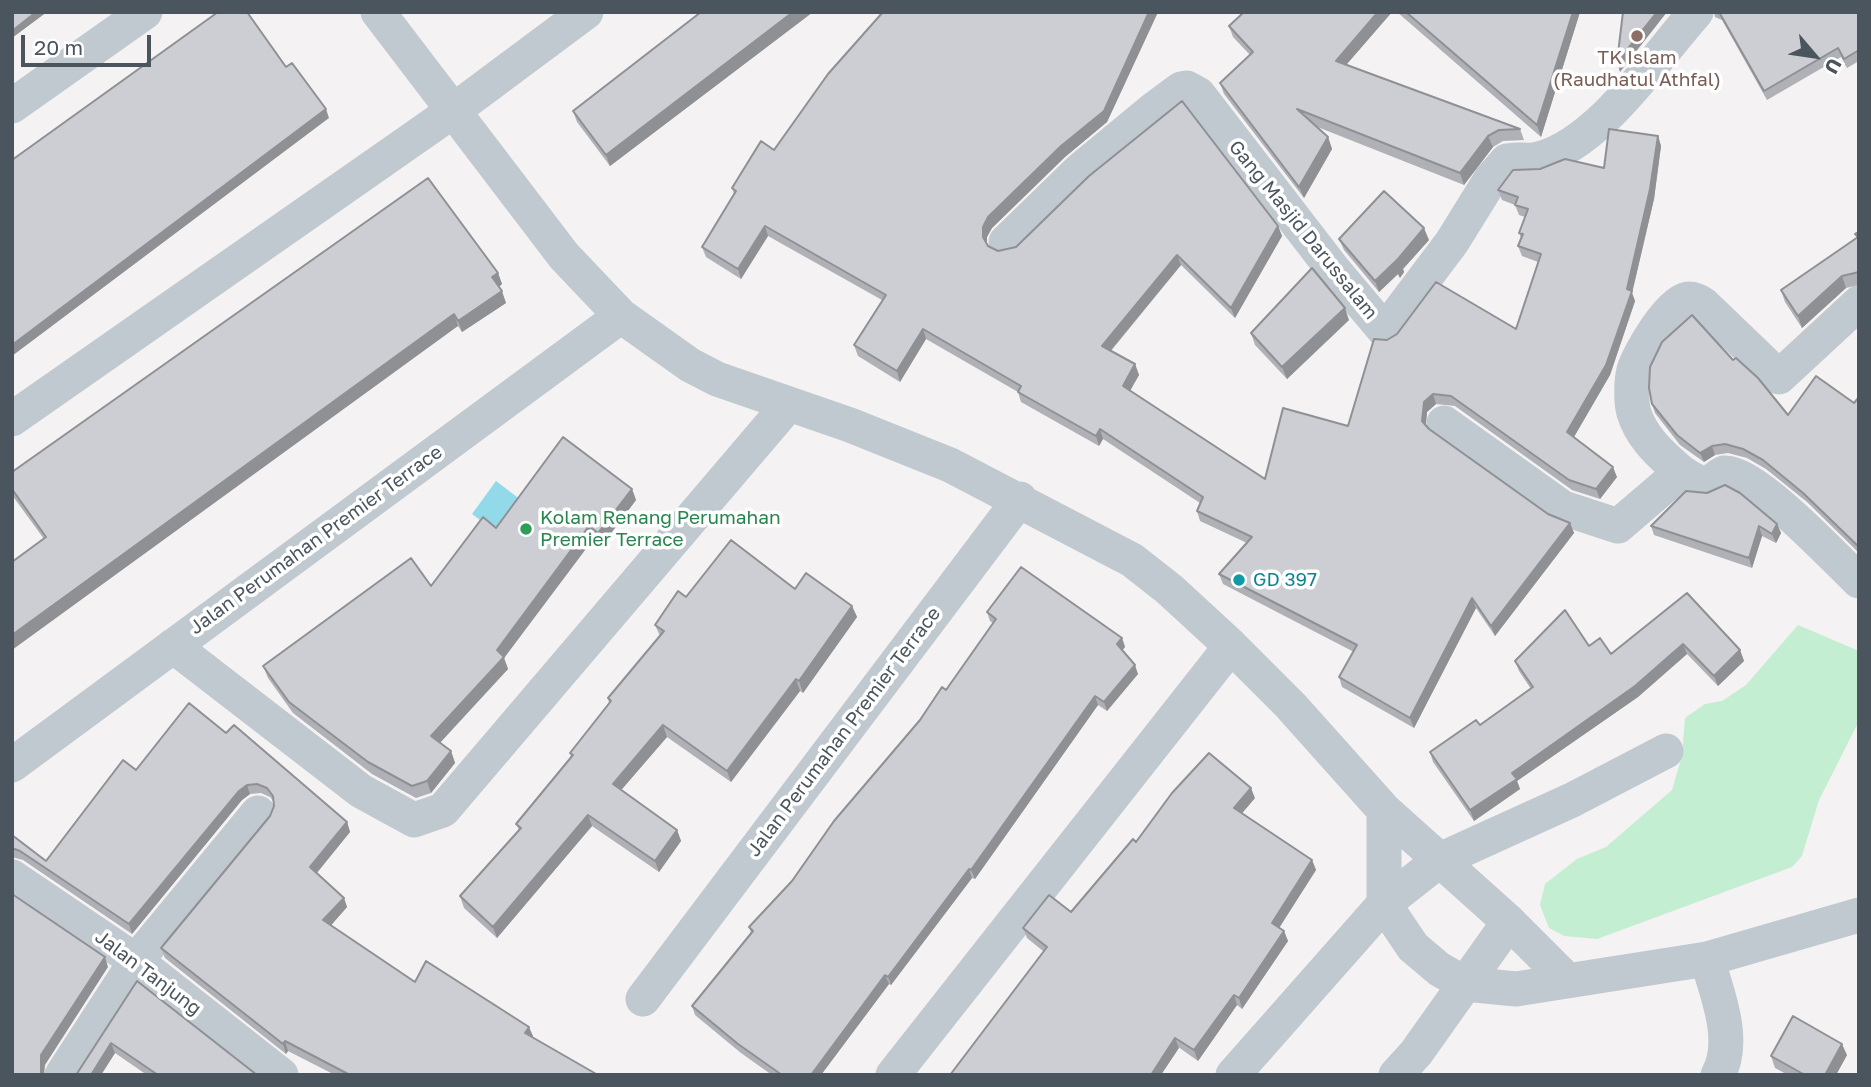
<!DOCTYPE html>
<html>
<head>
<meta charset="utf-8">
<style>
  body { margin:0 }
  #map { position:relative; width:1871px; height:1087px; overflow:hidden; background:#f4f2f2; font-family:"Golos Text",sans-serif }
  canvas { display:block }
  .frame { position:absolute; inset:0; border:14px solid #4a555e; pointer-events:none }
  .north { position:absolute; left:1780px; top:21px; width:70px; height:70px; -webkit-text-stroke:5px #fff; paint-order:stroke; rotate:119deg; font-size:19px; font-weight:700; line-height:28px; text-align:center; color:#4a555e }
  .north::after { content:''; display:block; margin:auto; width:24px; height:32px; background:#4a555e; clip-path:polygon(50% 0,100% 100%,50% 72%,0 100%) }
  .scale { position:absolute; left:21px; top:35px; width:130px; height:32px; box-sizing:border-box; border:4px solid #4a555e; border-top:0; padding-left:9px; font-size:21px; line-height:24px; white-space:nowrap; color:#4a555e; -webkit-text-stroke:5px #fff; paint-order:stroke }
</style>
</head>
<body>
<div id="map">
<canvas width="1871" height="1087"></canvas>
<div class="frame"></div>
<div class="north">U</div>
<div class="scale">20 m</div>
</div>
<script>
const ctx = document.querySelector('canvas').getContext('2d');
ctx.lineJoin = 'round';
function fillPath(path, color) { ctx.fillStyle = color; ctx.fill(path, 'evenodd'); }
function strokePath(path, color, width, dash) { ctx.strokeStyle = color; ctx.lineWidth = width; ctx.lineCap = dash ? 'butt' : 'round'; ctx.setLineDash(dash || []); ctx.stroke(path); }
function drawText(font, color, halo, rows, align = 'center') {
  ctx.font = font + ' "Golos Text",sans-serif'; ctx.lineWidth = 7; ctx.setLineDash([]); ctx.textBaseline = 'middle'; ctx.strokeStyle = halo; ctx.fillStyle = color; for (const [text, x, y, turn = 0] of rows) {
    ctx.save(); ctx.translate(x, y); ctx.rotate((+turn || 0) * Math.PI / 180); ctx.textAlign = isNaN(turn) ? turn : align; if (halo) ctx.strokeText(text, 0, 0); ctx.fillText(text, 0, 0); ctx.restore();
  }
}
const green = new Path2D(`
  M1798,625L1859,651V721L1819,800L1802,856L1792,867L1597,939L1564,936L1549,928L1540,905L1545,884L1577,859L1606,847L1672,790L1682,756L1685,718L1705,704L1722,701L1746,685Z`);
const water = new Path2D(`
  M496,481L579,544L555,576L472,514Z`);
const minor = new Path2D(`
  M378,12L564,256L621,316L690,365L717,379L850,425L950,465L1132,560L1169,589L1231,646L1291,706L1384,810L1509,922L1566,979
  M12,106L145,12
  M1006,242L1079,171L1154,109L1181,89L1187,88L1198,94L1332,268L1385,331L1452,242L1491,179L1507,161C1518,158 1528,162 1539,159C1600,143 1655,58 1696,12
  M1859,303L1779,377L1704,305C1700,302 1694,299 1689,299C1671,299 1639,353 1634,370C1631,381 1631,403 1634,413C1641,435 1656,450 1673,465C1680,472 1699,487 1710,482C1715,480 1719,475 1724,473C1753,470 1835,558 1859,581
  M12,419L453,111L586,12
  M1444,423L1563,508L1618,526L1681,472
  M173,646L361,791L414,820L443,810L788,405
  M12,765L621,316
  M1384,810V904L1413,947L1439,969L1465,984L1516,989L1707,959L1859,915
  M12,877L136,961L281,1075
  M1707,959C1717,993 1737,1041 1718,1075
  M643,999L1020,499
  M62,1075L136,961L258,813
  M893,1075L1231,646
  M1233,1075L1384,904L1440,860L1572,800L1666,751
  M1396,1075L1416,1053L1509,922`);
const wall = new Path2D(`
  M701,12H813L610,166L577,122L573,111Z
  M883,12H1158L1107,122L1065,157L992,228L987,237V243L988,246L998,251L1278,226L1282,236L1235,318L1181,265L1111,351L1135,364L1139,375L1130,391L1265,479L1348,426L1387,340L1516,329L1538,262L1522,256L1518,246L1521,238L1519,233L1525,217L1519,215L1515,205L1502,200L1498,190L1604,168L1658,136L1661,146L1654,199L1632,293L1635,301L1610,375L1574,437L1617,477L1600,499L1572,490L1455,406L1436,404L1427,412L1426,426L1429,429L1548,514L1570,523L1574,533L1495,636L1476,608L1414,728L1342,687L1339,677L1354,652L1223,584L1219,574L1247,543L1200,521L1197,511L1200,503L1103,439L1099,446L1021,402L1018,392L926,339L900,382L858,356L854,345L882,300L768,236L741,279L706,257L702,247L734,194L732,188L774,150Z
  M1244,12H1392L1346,65L1520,129L1524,140L1503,141L1493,147L1464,185L1315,126L1328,137L1332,149L1304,198L1224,94L1220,83L1250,55L1233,37L1229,26Z
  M1397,12H1580L1541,137Z
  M1714,12H1859V61L1847,68L1841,57L1767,100L1722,20L1715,17Z
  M1859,232V285L1846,288L1802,328L1785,302L1781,290L1857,238L1855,234Z
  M1339,239L1429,240L1403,269L1404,272L1400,278L1398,274L1379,292L1344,250Z
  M498,273L502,284L499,287L506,303L462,332L458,326L44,539L12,495V472Z
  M1349,320L1287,379L1255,345L1251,333Z
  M1733,360L1788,415L1854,403L1859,397V553L1807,502L1766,469L1747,458L1728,453L1715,455L1704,462L1680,445L1655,413L1652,404Z
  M632,489L636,500L603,544L594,538L504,658L508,669L440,743L451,751L455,763L431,793L416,798L372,774L293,713L268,678L263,666L431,586L496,528Z
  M1777,524L1781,533L1776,543L1762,536L1752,568L1654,535L1651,526Z
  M795,589L852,606L857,617L803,693L800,691L731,782L667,737L621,790L677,830L681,841L659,872L592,826L497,938L464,908L460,896L519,830L516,824L571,757L570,753L609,703L608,698L660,636L655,625L686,597Z
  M1687,593L1740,650L1744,661L1718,686L1687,654L1638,697L1517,781L1520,789L1474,821L1433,762L1430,752L1480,725L1531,689L1519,671L1515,661L1589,646L1611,654Z
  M987,612L1122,638L1125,647L1122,650L1138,674L1107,711L1098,705L975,879L972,878L891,985L889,984L821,1075H772L741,1053L695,1015L692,1006L751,933L749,927L792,881L946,690L993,623L990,621Z
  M226,733L347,822L350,832L317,873L344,898L347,907L331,925L415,982L529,1027L532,1037L598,1075H335L288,1051L286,1054L165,958L161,948L270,816L274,806V802L270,797L261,793L250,794L242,800L132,934L23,860L12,857V835L46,861L136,770Z
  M1255,798L1242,813L1312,860L1316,870L1279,927L1284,931L1288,941L1242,1009L1237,1005L1198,1061L1043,951L1027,938L1023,928L1071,912L1136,842Z
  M137,981L257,1075H147L115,1053L101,1075H76Z
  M1847,1055L1836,1075H1788L1775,1068L1771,1056Z`);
const shadedWall = new Path2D(`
  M36,12H47L12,38V31Z
  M793,12H813L610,166L606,155Z
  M1149,12H1158L1107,122L1065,157L992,228L987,237V248L983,237V227L988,217Z
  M1378,12H1392L1340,72L1336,61Z
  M1573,12H1580L1541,137L1537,125Z
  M1657,12H1667L1620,72L1617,62Z
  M326,109L329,118L12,356V345Z
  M1488,136L1493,147L1464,185L1460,173Z
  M1658,136L1661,146L1654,199L1632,293L1635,301L1610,375L1571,442L1567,432L1627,289Z
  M1328,137L1332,149L1304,198L1299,187Z
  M765,226L768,236L741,279L738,269Z
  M1278,226L1282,236L1235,318L1231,308Z
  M1424,228L1429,240L1403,269L1404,272L1400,278L1398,274L1379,292L1375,281L1398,259Z
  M1177,255L1181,265L1106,356L1102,346Z
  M498,273L502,284L496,289L492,277Z
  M1842,276L1846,288L1802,328L1798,316Z
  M502,291L506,303L462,332L458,321Z
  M1345,308L1349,320L1287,379L1282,367Z
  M454,314L458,326L12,650V635Z
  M923,329L926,339L900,382L897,371Z
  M1135,364L1139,375L1127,396L1123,386Z
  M1433,394L1436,404L1427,412L1425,431L1422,421L1424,402Z
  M1100,429L1103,439L1099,446L1096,436Z
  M1712,446L1715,455L1704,462L1700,453Z
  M1613,467L1617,477L1600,499L1596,489Z
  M632,489L636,500L603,544L598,533Z
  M1570,523L1574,533L1495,636L1491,626Z
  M1777,524L1781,533L1776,543L1772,534Z
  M589,526L594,538L504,658L508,669L435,748L431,736Z
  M1759,526L1762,536L1752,568L1749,558Z
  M1472,598L1476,608L1414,728L1410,718Z
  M852,606L857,617L803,693L799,681Z
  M1122,638L1125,647L1120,653L1117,644Z
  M1683,644L1687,654L1638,697L1517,781L1520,789L1474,821L1470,810L1512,773Z
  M1740,650L1744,661L1718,686L1714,676Z
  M1135,665L1138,674L1107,711L1104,702Z
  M796,679L800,691L731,782L727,771Z
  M1095,696L1098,705L975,879L971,870Z
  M663,725L667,737L617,795L613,784Z
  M451,751L455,763L431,793L427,781Z
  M247,785L250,794L242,800L132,934L129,924L239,791Z
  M1251,788L1255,798L1238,818L1234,808Z
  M588,815L592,826L497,938L493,927Z
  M347,822L350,832L314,876L310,867Z
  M677,830L681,841L659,872L655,861Z
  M1312,860L1316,870L1276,933L1272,923Z
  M969,869L972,878L891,985L888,977Z
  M344,898L347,907L327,930L323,920Z
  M1284,931L1288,941L1242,1009L1239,998Z
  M105,957L108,967L45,1065L44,1075H41V1055Z
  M885,975L889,984L821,1075H811Z
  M1234,995L1237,1005L1198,1061L1194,1050Z
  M529,1027L533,1036L529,1042L525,1033Z
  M1175,1038L1179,1048L1161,1075H1151Z
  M285,1041L288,1051L286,1054L283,1044Z
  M111,1043L115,1053L101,1075H91Z
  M1842,1044L1847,1055L1836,1075H1825Z`);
const building = new Path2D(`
  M12,12H36L12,31Z
  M218,12H247L286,67L292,63L326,109L12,345V160Z
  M701,12H793L606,155L573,111Z
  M883,12H1149L1104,111L1061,146L988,217L983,227V237L988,246L998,251L1016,247L1089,176L1182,101L1278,226L1231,308L1177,255L1102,346L1135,364L1123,386L1265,479L1283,408L1348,426L1374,339L1387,340L1397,334L1436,282L1516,329L1541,254L1518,246L1523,234L1519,233L1528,209L1515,205L1518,197L1498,190L1513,170L1540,169L1565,159L1604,168L1609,129L1658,136L1650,189L1627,289L1632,291L1606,365L1567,432L1613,467L1596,489L1569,480L1451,396L1433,394L1424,402L1422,421L1429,429L1548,514L1570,523L1491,626L1472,598L1410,718L1339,677L1357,645L1219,574L1252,537L1197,511L1203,497L1100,429L1096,436L1018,392L1021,386L923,329L897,371L854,345L886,295L765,226L738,269L702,247L736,191L732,188L761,141L774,150L828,74Z
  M1244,12H1378L1336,61L1520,129L1499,130L1488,136L1460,173L1297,109L1328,137L1299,187L1220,83L1253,52L1229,26Z
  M1406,12H1573L1537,125Z
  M1623,12H1657L1617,62Z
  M1719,12H1859V50L1844,59L1838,48L1764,91Z
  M428,178L498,273L492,277L502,291L458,321L454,314L12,635V562L46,537L12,489V472Z
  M1384,191L1424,228L1398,259L1400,260L1395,266L1398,259L1375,281L1339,239Z
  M1859,232V272L1842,276L1798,316L1781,290L1858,237L1855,234Z
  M1312,268L1345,308L1282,367L1251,333Z
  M1692,315L1733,360L1736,358L1758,378L1788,415L1816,376L1854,403L1859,397V547L1803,493L1763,460L1743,449L1725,444L1712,446L1700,453L1677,435L1652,404L1649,388L1650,367L1662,342Z
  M563,437L632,489L598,533L589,526L497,650L504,657L431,736L451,751L427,781L412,786L368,762L289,702L263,666L411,558L431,586L483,517L496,528Z
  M1725,485L1740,493L1777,524L1772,534L1759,526L1749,558L1651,526L1686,491L1707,493Z
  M731,540L795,589L806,573L852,606L799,681L796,679L727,771L663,725L613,784L677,830L655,861L588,815L493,927L460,896L521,828L516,824L573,755L570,753L611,701L608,698L664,631L655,625L678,591L686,597Z
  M1021,567L1122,638L1117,644L1135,665L1104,702L1095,696L971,870L969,869L888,977L885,975L811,1075H782L738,1044L692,1006L753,931L749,927L792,881L834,821L920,720L942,687L946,690L996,619L987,612Z
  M1687,593L1740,650L1714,676L1683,644L1635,686L1512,773L1517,779L1470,810L1430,752L1476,720L1480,725L1533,687L1515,661L1565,610L1589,646L1600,638L1611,654Z
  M189,703L226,733L234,725L347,822L310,867L344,898L323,920L415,982L426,961L529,1027L525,1033L598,1075H350L285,1041L283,1044L161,948L270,816L274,806L273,796L267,788L257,784L247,785L239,791L129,924L20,851L12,848V835L46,861L123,760L136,770Z
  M1209,753L1251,788L1234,808L1312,860L1272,923L1284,931L1239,998L1234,995L1194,1050L1175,1038L1151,1075H950L1047,947L1023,928L1049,895L1071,912L1133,839L1136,842L1172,793Z
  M12,894L105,957L41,1055V1075H12Z
  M137,981L257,1075H158L111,1043L91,1075H76Z
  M1793,1016L1842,1044L1825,1075H1805L1771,1056Z`);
const markers = [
  [1637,36,7,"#8d6e63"],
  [526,529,7,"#2e9e5b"],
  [1239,580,7,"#0f9aa8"]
];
const educationNames = [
  ["TK Islam",1637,58],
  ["(Raudhatul Athfal)",1637,80]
];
const streetNames = [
  ["Gang Masjid Darussalam",1303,230,51],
  ["Jalan Perumahan Premier Terrace",316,540,-36],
  ["Jalan Perumahan Premier Terrace",844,732,-53],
  ["Jalan Tanjung",148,973,37]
];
const leisureNames = [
  ["Kolam Renang Perumahan",540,518],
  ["Premier Terrace",540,540]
];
const cultureNames = [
  ["GD 397",1253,580]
];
fillPath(green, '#c3eed2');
fillPath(water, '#92dae9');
strokePath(minor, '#c0c9cf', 35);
fillPath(wall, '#afb1b6');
fillPath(shadedWall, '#8f9094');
fillPath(building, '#ccced4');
strokePath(building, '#8f9094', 2);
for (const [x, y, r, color] of markers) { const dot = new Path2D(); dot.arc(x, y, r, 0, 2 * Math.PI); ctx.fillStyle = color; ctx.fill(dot); strokePath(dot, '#fff', 2.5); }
drawText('19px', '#785e54', '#fff', educationNames);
drawText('19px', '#4a555e', '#fff', streetNames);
drawText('19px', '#27864d', '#fff', leisureNames, 'left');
drawText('19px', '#0d838f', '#fff', cultureNames, 'left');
</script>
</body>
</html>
